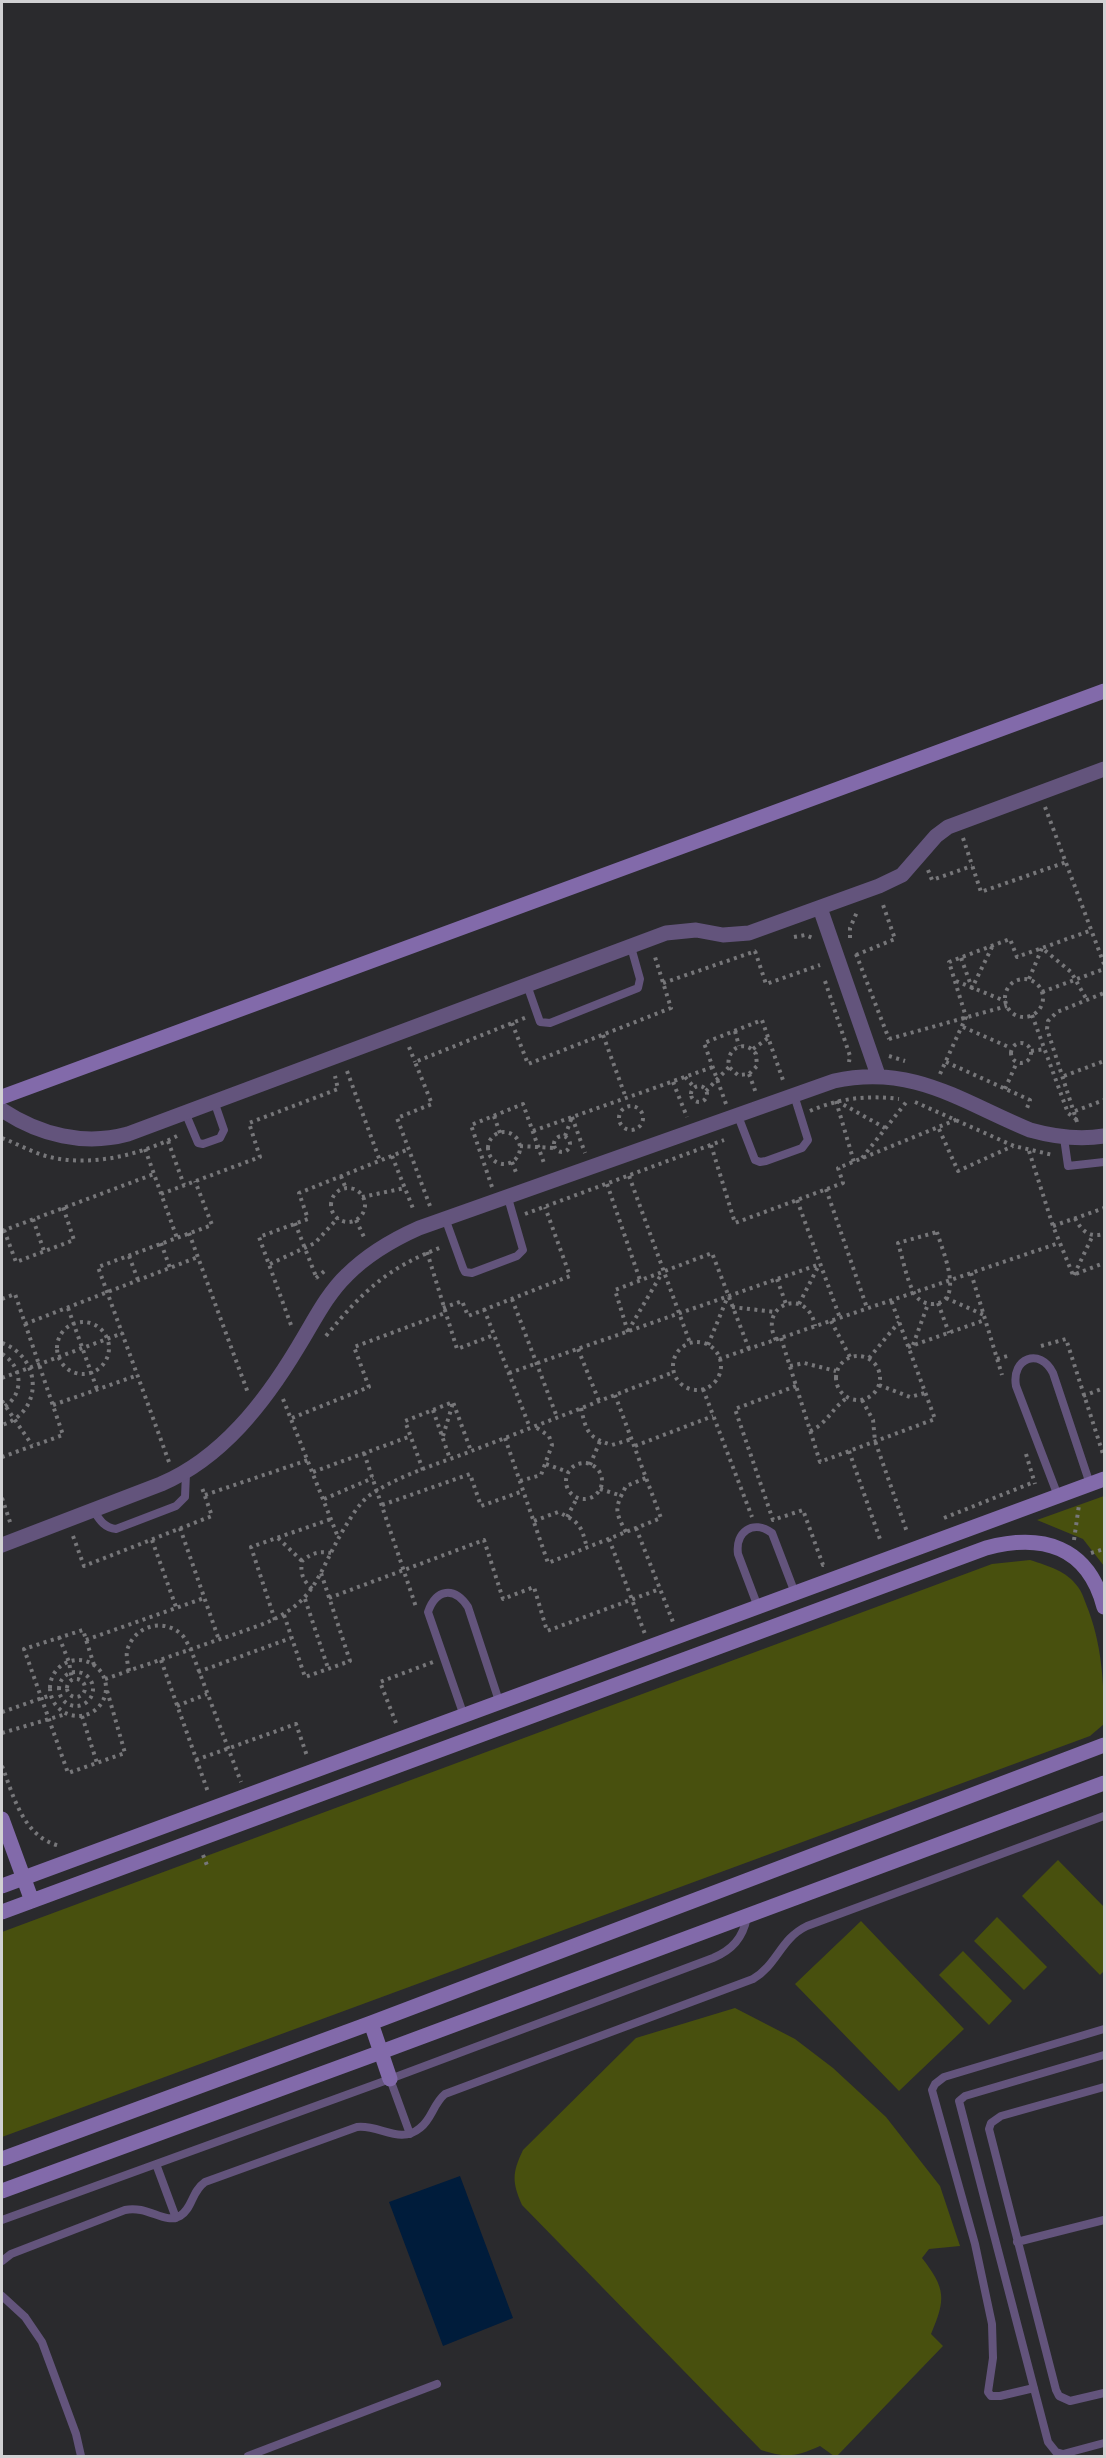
<!DOCTYPE html>
<html>
<head>
<meta charset="utf-8">
<style>
  body { margin:0 }
  #map { position:relative; width:1106px; height:2458px; overflow:hidden; background:#2a2a2d; font-family:"Varela Round",sans-serif }
  canvas { display:block }
  .frame { position:absolute; inset:0; border:3px solid #d1d1d3; pointer-events:none }
</style>
</head>
<body>
<div id="map">
<canvas width="1106" height="2458"></canvas>
<div class="frame"></div>
</div>
<script>
const ctx = document.querySelector('canvas').getContext('2d');
ctx.lineJoin = 'round';
function fillPath(path, color) { ctx.fillStyle = color; ctx.fill(path, 'evenodd'); }
function strokePath(path, color, width, dash) { ctx.strokeStyle = color; ctx.lineWidth = width; ctx.lineCap = dash ? 'butt' : 'round'; ctx.setLineDash(dash || []); ctx.stroke(path); }
const green = new Path2D(`
  M1104,1496V1566L1083,1539L1037,1520Z
  M1030,1560C1048,1566 1067,1571 1078,1587C1082,1592 1084,1599 1086,1604C1102,1643 1104,1682 1104,1724L1090,1736L2,2137V1932L992,1564Z
  M1058,1860L1104,1907V1971L1100,1975L1022,1896Z
  M997,1917L1047,1967L1024,1990L974,1941Z
  M861,1921L964,2029L899,2091L795,1984Z
  M963,1951L1012,2001L989,2025L939,1975Z
  M735,2008L795,2039L833,2068L886,2117L940,2186L960,2246L929,2249L922,2258C946,2289 946,2299 931,2334L943,2346L837,2456H834L820,2446C795,2457 787,2458 761,2450L522,2205C512,2182 512,2173 523,2150L636,2038Z`);
const water = new Path2D(`
  M460,2176L513,2318L443,2346L389,2202Z`);
const path = new Path2D(`
  M1045,807L1104,964
  M963,838L981,892L1066,862
  M928,870L932,880L972,866
  M794,937L805,935L813,938
  M850,938V928L857,912
  M755,951L766,984L820,965
  M856,954L889,1039
  M856,955L895,939L882,902
  M961,958L972,988L992,947
  M1029,979L1042,948L1071,972L1087,1000
  M1005 998a19 19 0 1 1 38 0a19 19 0 1 1-38 0Z
  M825,981L850,1056L849,1062
  M956,981L1005,1001
  M663,983L756,951
  M1042,992L1104,969
  M1032,1015L1068,1113L1077,1120
  M512,1023L528,1064L671,1008L655,957
  M963,1027L1011,1048
  M735,1031L739,1046
  M603,1035L626,1098
  M889,1039L1007,1006
  M1011 1053a10 10 0 1 1 20 0a10 10 0 1 1-20 0Z
  M409,1047L415,1062
  M753,1049L768,1038
  M1031,1051L1045,1049
  M889,1056L905,1061
  M946,1062L1030,1100L1026,1111
  M347,1071L380,1161
  M749,1074L756,1093
  M940,1074L966,1017L949,962L1010,939L1017,957L1092,930
  M1064,1076L1104,1061
  M685,1077L694,1087
  M673,1082L687,1117
  M691 1094a8 8 0 1 1 16 0a8 8 0 1 1-16 0Z
  M1005,1089L1017,1062
  M706,1091L729,1067C725,1049 745,1038 756,1054L757,1066L749,1074L738,1075L729,1067
  M836,1101L854,1162
  M837,1101L885,1128
  M915,1102L1014,1146L1053,1155
  M726,1104L704,1043L762,1020L784,1083
  M619 1118a12 12 0 1 1 24 0a12 12 0 1 1-24 0Z
  M810,1111C839,1098 868,1095 899,1099
  M1075,1111L1104,1100
  M494,1116L500,1133
  M572,1117L585,1153
  M1077,1122L1047,1029L1048,1021L1057,1012L1104,993
  M939,1129L958,1171L1013,1146
  M533,1131L713,1067
  M488 1148a16 16 0 1 1 32 0a16 16 0 1 1-32 0Z
  M554 1144a8 8 0 1 1 16 0a8 8 0 1 1-16 0Z
  M565,1136L572,1117
  M2,1138C18,1144 33,1153 50,1157C91,1167 140,1155 177,1136
  M168,1141L184,1185
  M711,1145L735,1223L843,1183L838,1168L958,1119
  M520,1146L554,1148
  M145,1149L177,1238
  M1029,1151L1053,1226L1073,1275L1104,1263
  M392,1156L414,1211
  M862,1158L908,1100
  M512,1162L517,1175
  M341,1176L346,1189
  M629,1176L690,1343
  M607,1184L640,1280
  M492,1187L471,1125L523,1104L545,1166
  M331 1205a17 17 0 1 1 34 0a17 17 0 1 1-34 0Z
  M826,1189L867,1308
  M161,1194L260,1157L249,1123L338,1089L335,1076
  M362,1197L405,1188
  M797,1200L840,1318
  M430,1206L397,1118L432,1104L415,1062L527,1017
  M525,1214L724,1140
  M1075,1218C1081,1231 1090,1238 1104,1234
  M33,1219L44,1251
  M356,1220L364,1237
  M295,1223L317,1279
  M1053,1226L1104,1208
  M4,1230L16,1262L74,1240L63,1207
  M2,1231L154,1174
  M937,1232C942,1250 966,1302 933,1304C924,1304 918,1300 914,1293C906,1278 903,1259 898,1243Z
  M189,1233L248,1393
  M161,1243L170,1268
  M427,1252L457,1349L494,1335
  M129,1256L138,1280
  M270,1264L315,1243L338,1218
  M971,1273L1002,1375
  M1074,1275L1093,1235
  M316,1278L327,1269
  M777,1279L786,1304
  M946,1298L984,1315
  M2,1299L15,1294L63,1435L2,1457
  M512,1299L557,1417
  M938,1303L949,1333
  M799,1304L819,1265
  M732,1307L775,1312
  M68,1308L97,1389
  M443,1308L462,1301L468,1316L570,1276L545,1207
  M484,1309L530,1428
  M831,1321L850,1357
  M57 1348a26 26 0 1 1 52 0a26 26 0 1 1-52 0Z
  M25,1324L198,1257
  M291,1325L259,1237L308,1219L299,1193L409,1149
  M628,1331L662,1273
  M628,1332L615,1290L712,1253L749,1349
  M326,1336C363,1291 387,1268 442,1247
  M781,1338L820,1462L935,1419L891,1300
  M776,1340C757,1304 808,1286 815,1326
  M673 1366a24 24 0 1 1 48 0a24 24 0 1 1-48 0Z
  M2,1343C42,1357 44,1412 2,1425
  M708,1345L728,1296
  M913,1345L928,1304
  M1041,1346L1066,1339L1104,1457
  M908,1347L985,1320
  M578,1349L599,1401
  M2,1354C23,1366 25,1396 2,1408
  M836 1378a22 22 0 1 1 44 0a22 22 0 1 1-44 0Z
  M869,1358L899,1322
  M719,1359L1059,1243
  M997,1359L1011,1355
  M790,1366L804,1363L836,1371
  M509,1373L820,1264
  M2,1378L123,1333
  M879,1385L910,1397L925,1393
  M796,1386L735,1409L773,1520L803,1510L823,1565L825,1564
  M703,1389L752,1517
  M1083,1396L1104,1388
  M283,1399L338,1537
  M862,1400L873,1420L875,1441L907,1532
  M2,1401L32,1445
  M53,1405L138,1375
  M581,1408C586,1431 588,1438 612,1445L632,1439
  M433,1410L450,1459
  M292,1418L369,1387L354,1347L445,1313
  M810,1431C827,1424 832,1408 847,1398
  M443,1436L453,1403
  M505,1438L548,1563L661,1518L615,1395
  M635,1446L713,1416
  M849,1451L881,1542
  M364,1453L416,1607
  M1026,1454L1035,1484
  M169,1462L98,1267L212,1225L195,1181
  M566 1481a18 18 0 1 1 36 0a18 18 0 1 1-36 0Z
  M546,1464L568,1472
  M590,1465L600,1441
  M423,1470L405,1421L453,1402L471,1451
  M313,1472L411,1436
  M520,1481L541,1475L552,1445L549,1436L534,1426
  M600,1489L622,1496
  M205,1495L308,1460
  M2,1498L11,1525
  M324,1499L373,1478
  M382,1505L470,1474L481,1506L523,1491
  M567,1517L577,1498
  M944,1518L1034,1482
  M534,1521L558,1512C579,1522 581,1524 587,1548
  M180,1528L219,1640
  M636,1528L673,1622
  M626,1532C614,1510 615,1508 626,1486L646,1478
  M73,1536L84,1566L212,1516L201,1485
  M278,1538L302,1561
  M609,1539L645,1634
  M152,1540L176,1607
  M1074,1540L1079,1505
  M1091,1553L1104,1549
  M312,1589C303,1580 300,1574 302,1561C312,1553 318,1551 331,1553
  M329,1598L484,1540L503,1599L534,1587L547,1631L660,1589
  M305,1599L328,1668
  M284,1615L305,1677L350,1661L321,1573
  M275,1620L251,1547L331,1519
  M59,1637L69,1662L72,1680
  M86,1640L204,1598
  M161,1660L208,1792
  M50 1688a28 28 0 1 1 56 0a28 28 0 1 1-56 0Z
  M94,1665L83,1630L24,1649L68,1773L125,1753L106,1687
  M129,1671C128,1665 126,1657 127,1651C133,1627 162,1617 181,1634C185,1637 188,1645 191,1650L241,1782
  M59 1689a17 17 0 1 1 34 0a17 17 0 1 1-34 0Z
  M198,1672L291,1638
  M67 1688a9 9 0 1 1 18 0a9 9 0 1 1-18 0Z
  M105,1679L258,1626C318,1603 315,1577 345,1527C352,1516 359,1503 370,1495C399,1475 441,1463 474,1450C541,1424 607,1398 674,1372
  M177,1706L207,1694
  M2,1712L51,1695
  M82,1716L97,1763
  M396,1723L380,1682L433,1662
  M2,1733L66,1714
  M196,1760L296,1724L307,1756
  M2,1766C14,1797 23,1837 60,1846
  M203,1855L208,1868`);
const lane = new Path2D(`
  M527,985L540,1022L550,1023L638,988L640,979L631,947
  M185,1112L198,1143L203,1144L220,1138L224,1130L214,1101
  M738,1116L755,1160L760,1162L766,1161L802,1148L808,1140L794,1095
  M1064,1138L1068,1166L1104,1162
  M445,1218L463,1268L465,1272L472,1273L517,1256L523,1250L508,1198
  M1058,1496L1016,1386C1011,1358 1040,1347 1053,1373L1090,1484
  M93,1510C99,1519 104,1528 116,1529L176,1506L185,1497L186,1473
  M758,1607L738,1554C735,1532 753,1519 772,1533L795,1593
  M464,1716L428,1612C436,1589 454,1586 468,1607L500,1704
  M1104,2055L965,2096L959,2101L1048,2442L1056,2452L1063,2454L1104,2443
  M390,2079L410,2134
  M1104,2087L1001,2116L991,2123L989,2129L1056,2390L1059,2396L1070,2401L1104,2393
  M156,2164L176,2218
  M2,2220L390,2079L713,1958C732,1950 743,1938 747,1917
  M1017,2242L1104,2220
  M2,2261L11,2254L125,2210C148,2205 165,2225 180,2216C193,2208 191,2192 205,2182L357,2127C379,2124 400,2145 420,2128C432,2119 433,2104 445,2094L753,1979C778,1964 780,1939 807,1926L1104,1816
  M2,2296L25,2317L42,2342L76,2434L81,2456
  M1034,2388L1000,2396H991L988,2392L993,2358L992,2324L975,2244L932,2090L935,2084L944,2077L1104,2029
  M248,2456L437,2384`);
const street = new Path2D(`
  M820,908L878,1075
  M2,1110C40,1135 84,1146 128,1134L666,933L696,930L723,935L749,933L879,886L902,875L936,836L948,827L1104,769
  M2,1545L161,1484C222,1458 265,1402 298,1347C313,1323 326,1295 347,1275C368,1254 392,1240 419,1228L834,1081C913,1064 960,1101 1030,1130C1055,1137 1079,1140 1104,1136`);
const secondary = new Path2D(`
  M2,1097L1104,691
  M2,1819L32,1901
  M2,1886L1104,1479
  M2,1912L986,1548C1042,1533 1088,1546 1104,1607
  M371,2023L390,2079
  M2,2159L371,2023L1104,1745
  M2,2191L381,2052L1104,1783`);
fillPath(green, '#48500e');
fillPath(water, '#001c3b');
strokePath(path, '#77777a', 4, [3, 4.5]);
strokePath(lane, '#63547c', 8);
strokePath(street, '#63547c', 15);
strokePath(secondary, '#826aaa', 15);
</script>
</body>
</html>
